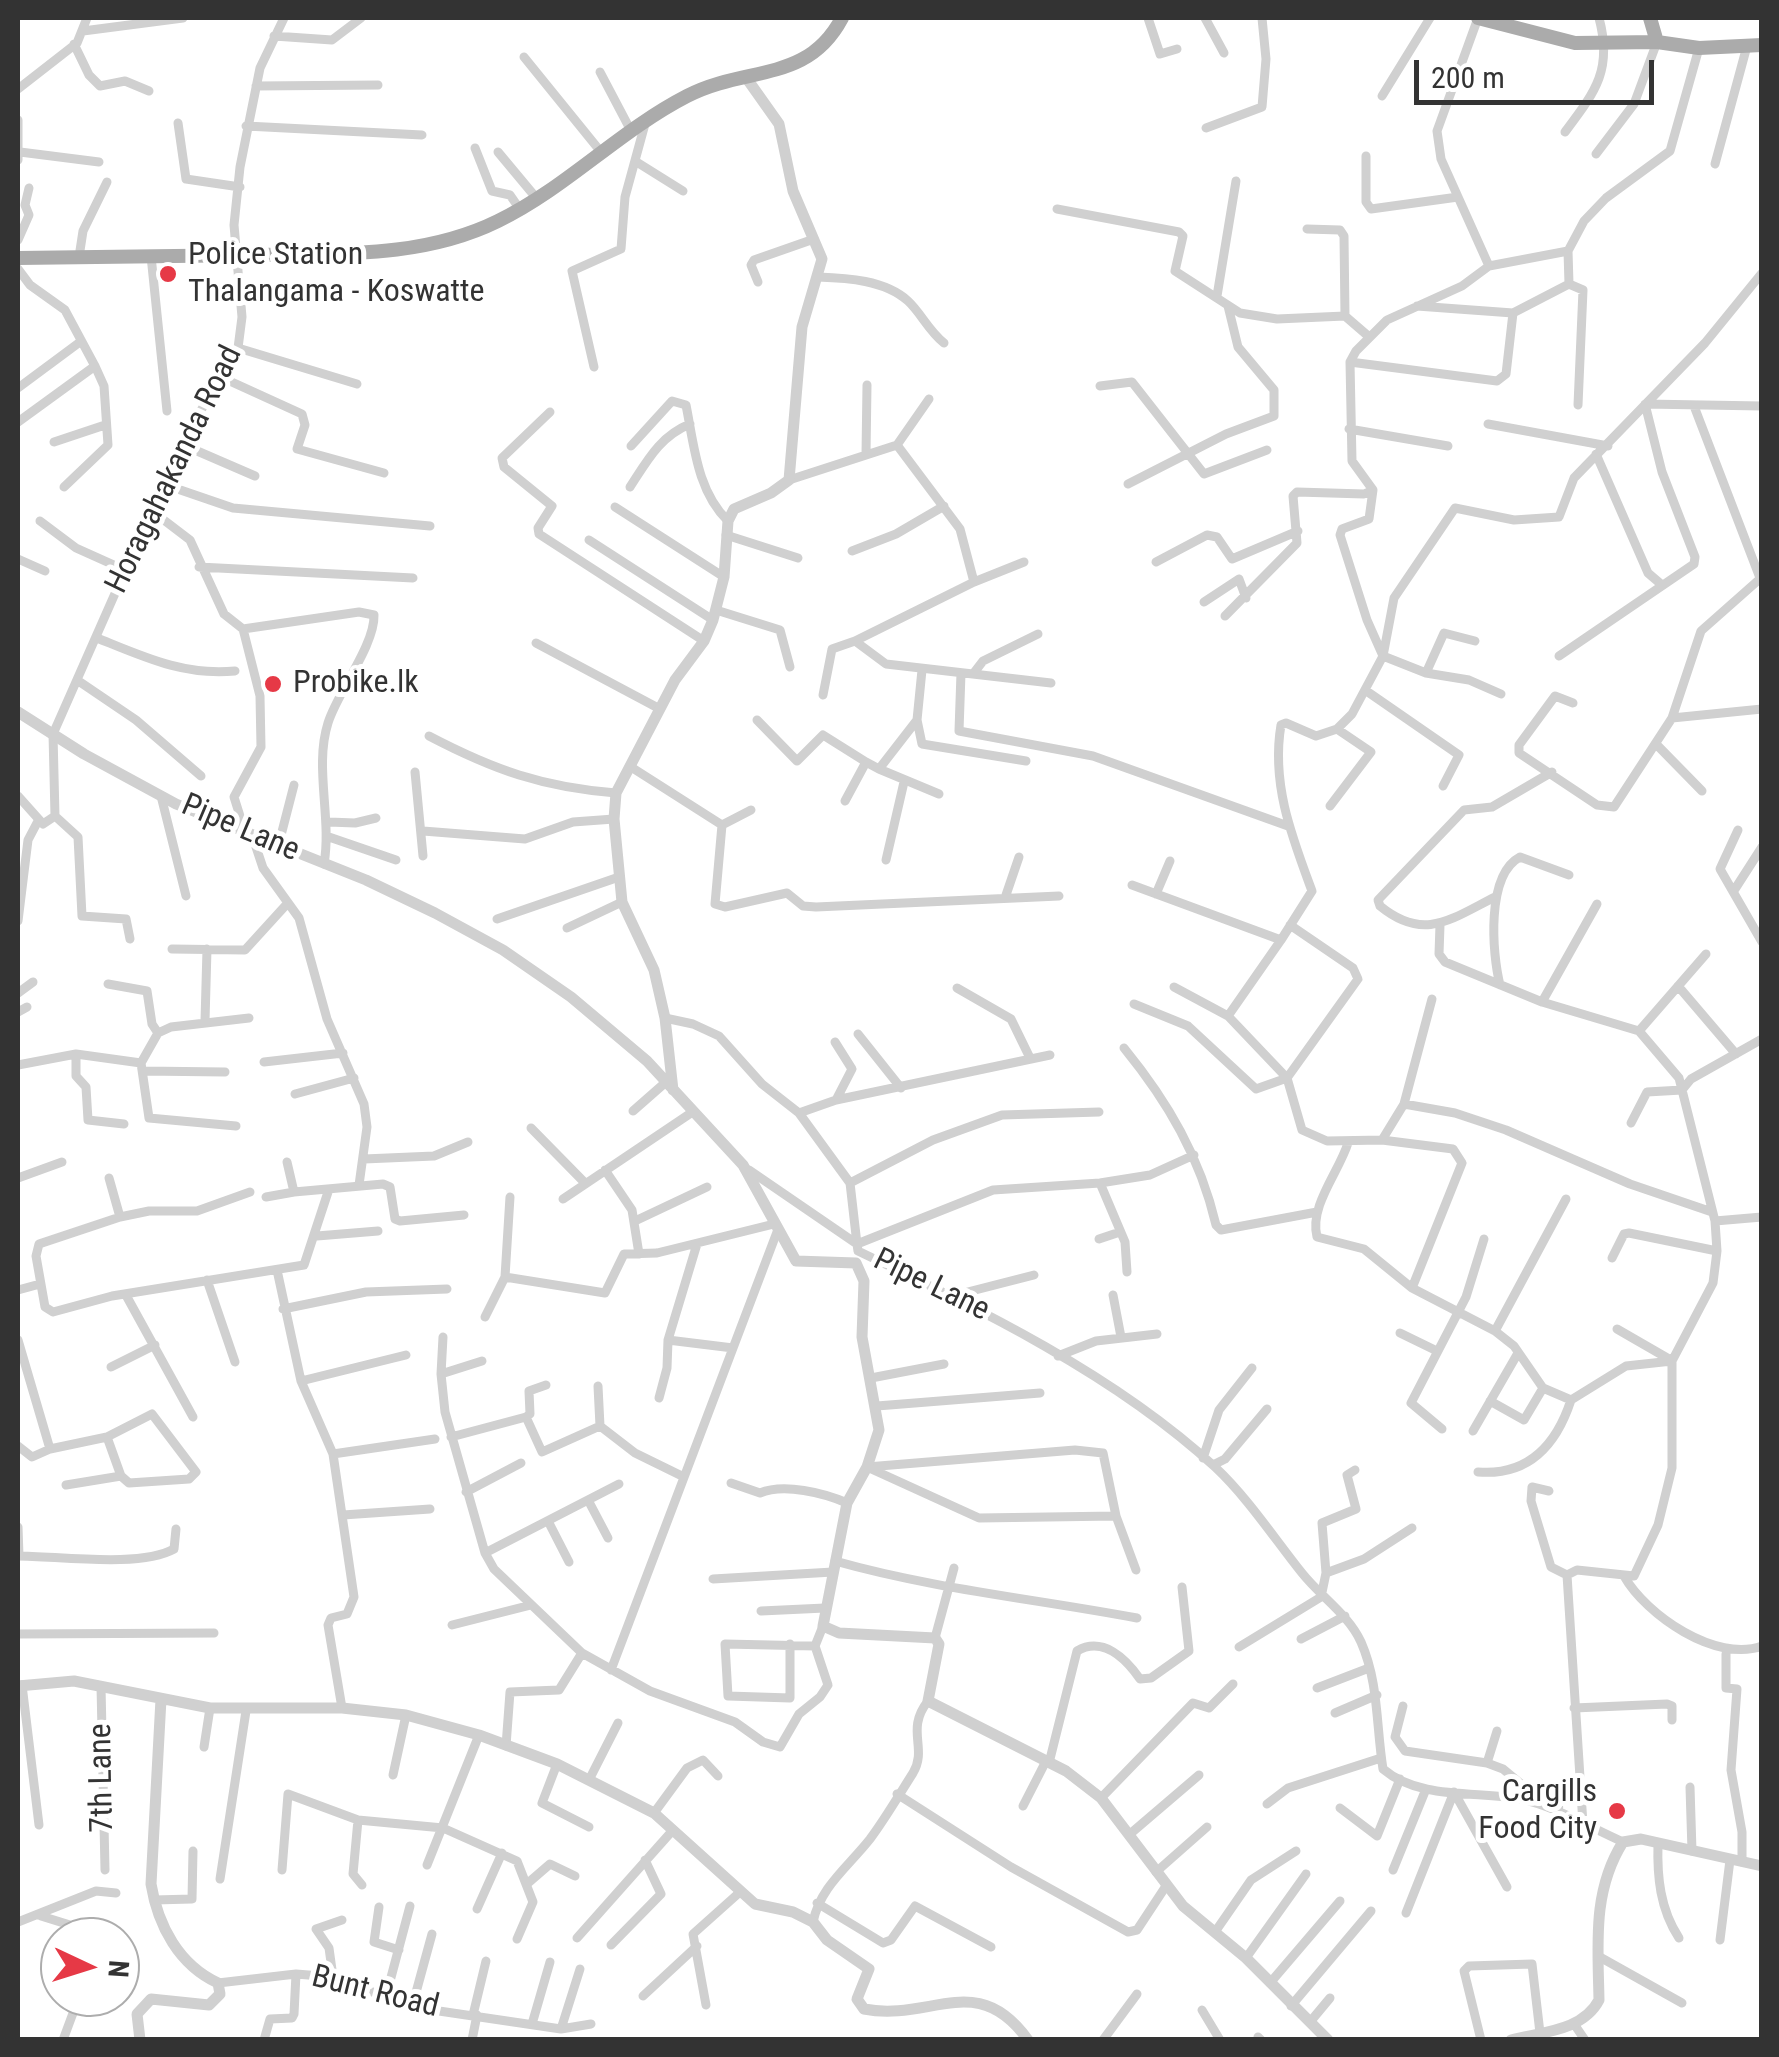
<!DOCTYPE html>
<html>
<head>
<meta charset="utf-8">
<style>
  body { margin:0 }
  #map { position:relative; width:1779px; height:2057px; overflow:hidden; background:#fff; font-family:"Roboto Condensed",sans-serif }
  canvas { display:block }
  .frame { position:absolute; inset:0; border:20px solid #333; pointer-events:none }
  .north { position:absolute; left:40px; top:1917px; width:100px; height:100px; box-sizing:border-box; background:#fff; border:2px solid #adadad; border-radius:50%; rotate:94deg; font-size:28px; font-weight:700; line-height:40px; text-align:center; color:#333 }
  .north::after { content:''; display:block; margin:auto; width:35px; height:45px; background:#e63946; clip-path:polygon(50% 0,100% 100%,50% 72%,0 100%) }
  .scale { position:absolute; left:1414px; top:60px; width:240px; height:45px; box-sizing:border-box; border:5px solid #333; border-top:0; padding-left:12px; font-size:30px; line-height:35px; white-space:nowrap; color:#333; -webkit-text-stroke:8px #fff; paint-order:stroke }
</style>
</head>
<body>
<div id="map">
<canvas width="1779" height="2057"></canvas>
<div class="frame"></div>
<div class="north">N</div>
<div class="scale">200 m</div>
</div>
<script>
const ctx = document.querySelector('canvas').getContext('2d');
ctx.lineJoin = 'round';
function strokePath(path, color, width, dash) { ctx.strokeStyle = color; ctx.lineWidth = width; ctx.lineCap = dash ? 'butt' : 'round'; ctx.setLineDash(dash || []); ctx.stroke(path); }
function drawText(font, color, halo, rows, align = 'center') {
  ctx.font = font + ' "Roboto Condensed",sans-serif'; ctx.lineWidth = 10; ctx.setLineDash([]); ctx.textBaseline = 'middle'; ctx.strokeStyle = halo; ctx.fillStyle = color; for (const [text, x, y, turn = 0] of rows) {
    ctx.save(); ctx.translate(x, y); ctx.rotate((+turn || 0) * Math.PI / 180); ctx.textAlign = isNaN(turn) ? turn : align; if (halo) ctx.strokeText(text, 0, 0); ctx.fillText(text, 0, 0); ctx.restore();
  }
}
const minor = new Path2D(`
  M1148,18L1160,54L1177,49
  M1205,18L1224,53
  M83,31L183,18
  M274,36L332,40L361,18
  M74,44L89,75L100,86L125,81L149,91
  M524,57L601,152
  M600,72L630,129
  M256,86L378,85
  M18,89L77,43L87,18
  M1382,96L1430,18
  M18,120V160
  M178,123L186,179L240,187
  M246,126L422,135
  M1206,128L1262,107L1266,59L1262,18
  M1565,132C1595,92 1613,70 1599,18
  M475,148L492,191L510,195L519,208
  M20,152L99,162
  M498,152L538,200
  M1596,154L1634,104L1657,42
  M1366,156V202L1371,209L1458,197
  M635,161L683,191
  M1715,164L1747,46
  M1057,209L1179,232L1183,236L1175,271L1240,313L1277,319L1345,316L1367,335
  M1307,229L1340,230L1344,236L1345,316
  M18,240L29,215L25,205L29,188
  M151,256L167,411
  M79,257L83,231L107,182
  M1489,266L1568,251
  M18,269L30,285L65,310L95,366L104,386L108,445L64,487
  M818,277C847,278 885,280 908,301C921,313 928,330 944,343
  M758,282L751,265L754,260L814,239
  M1569,284L1583,290L1578,405
  M1217,296L1236,181
  M1417,306L1513,313L1569,284L1568,251L1584,221L1606,198L1670,151L1699,48
  M238,348L357,384
  M1350,362L1497,381L1506,374L1513,313
  M594,367L572,271L621,249L625,197L645,124
  M223,378L302,414L305,425L297,449L384,473
  M1100,386L1132,382L1204,474L1267,450
  M18,388L80,342
  M1694,406L1760,578
  M550,412L502,458L504,467L552,506L538,528L539,534L704,641
  M18,422L95,366
  M1488,424L1608,446
  M1349,429L1448,446
  M54,442L105,425
  M181,444L255,476
  M897,445L929,399
  M631,446L672,401L686,405C694,445 697,491 728,521
  M866,454L867,385
  M1596,454L1648,573L1662,585
  M789,480L897,445L960,529L974,582L855,641L832,649L823,695
  M163,484L233,508L430,526
  M1128,484L1226,434L1274,416V390L1238,347L1228,306
  M630,487C647,461 660,436 690,424
  M1373,490L1369,519L1342,529L1340,535L1367,620L1383,656L1426,673L1469,680L1501,694
  M615,507L724,577
  M152,511L190,540L224,614L243,629L260,696L261,747L234,797L245,832
  M40,521L76,548L125,570
  M726,535L798,558
  M589,540L713,620
  M852,551L896,534L944,506
  M18,559L45,571
  M1156,562L1207,535L1217,537L1232,559L1298,531
  M199,567L413,578
  M974,582L1024,562
  M1204,602L1239,579L1246,598
  M716,610L780,630L790,667
  M1225,616L1297,543L1293,496L1297,492L1364,494L1373,490L1352,461L1350,362L1356,351L1387,320L1462,286L1489,266L1441,159L1437,131L1478,18
  M243,629L359,612L374,615C375,645 337,693 328,723C314,767 332,818 324,864
  M97,638C144,657 184,676 235,671
  M855,641L886,664L1051,683
  M536,643L660,709
  M1559,656L1694,564L1695,557L1662,472L1645,404L1762,406
  M961,673L959,731L1093,756L1288,826
  M1426,673L1444,633L1475,641
  M973,674L983,661L1038,634
  M77,680L136,720L201,776
  M1365,690L1459,755L1443,786
  M1573,703L1555,696L1519,745V753L1597,805L1614,807L1672,718L1701,631L1762,577
  M1672,718L1762,709
  M757,720L797,761L823,735L866,762
  M917,720L922,744L1026,761
  M429,736C494,770 542,787 616,793
  M1656,744L1702,791
  M631,767L722,825L715,904L725,907L787,893L803,906L816,907L1059,896
  M879,769L939,794
  M415,772L423,856
  M18,796L43,824L55,816L53,734L181,444L238,348L242,317L234,225L240,167L260,68L284,18
  M161,796L186,896
  M845,801L866,762L879,769L917,720L922,670
  M1330,806L1371,752L1337,729
  M55,816L78,837L82,916L126,919L130,939
  M329,822L355,823L376,818
  M722,825L751,810
  M1738,830L1720,869L1762,942
  M423,831L525,839L573,822L614,819
  M329,837L396,860
  M253,838L263,868L299,918L327,1019L364,1104L367,1127L359,1185
  M278,847L294,785
  M886,860L904,782
  M1132,885L1281,940L1228,1016L1287,1078L1302,1130L1327,1141L1382,1140L1404,1104L1455,1113L1506,1130L1630,1184L1712,1212
  M1735,889L1762,847
  M1156,894L1170,861
  M1006,895L1019,857
  M1495,897C1451,919 1424,942 1380,906L1378,900L1464,810L1492,807L1552,772
  M497,919L619,877
  M18,921L28,840L38,821
  M1440,925L1439,954L1445,962L1542,1002L1639,1031L1679,1078L1715,1221L1717,1251L1713,1283L1672,1361V1468L1658,1525L1634,1576L1577,1570L1567,1575L1583,1824
  M567,928L622,902
  M1281,940L1312,891C1292,837 1271,784 1281,725L1286,723L1316,736L1337,729L1352,714L1383,656L1394,598L1455,508L1514,520L1559,517L1574,478L1705,343L1762,273
  M172,949L245,950L286,905
  M108,984L147,991L152,1024L158,1033
  M1500,985C1492,953 1486,875 1520,857L1569,875
  M1678,986L1736,1054
  M1174,987L1228,1016
  M957,988L1011,1019L1030,1058
  M18,993L33,982
  M1542,1002L1597,904
  M1134,1004L1188,1026L1256,1089L1287,1078L1358,979L1353,968L1290,925
  M18,1012L27,1007
  M665,1018L693,1024L719,1036L762,1084L799,1113L850,1183L857,1244L993,1190L1100,1183L1150,1175L1194,1155
  M205,1021L207,949
  M1639,1031L1706,954
  M858,1034L901,1088
  M835,1042L852,1069L836,1100
  M1124,1048C1168,1102 1200,1157 1216,1225L1221,1230L1317,1212
  M76,1054V1076L86,1087L88,1120L124,1124
  M264,1062L343,1053
  M141,1063L158,1033L171,1027L249,1018
  M18,1065L76,1054L141,1063L149,1118L236,1126
  M143,1071L225,1072
  M1682,1090L1691,1079L1762,1039
  M295,1094L354,1078
  M1404,1104L1432,999
  M633,1111L666,1082
  M799,1113L836,1100L1050,1055
  M1631,1123L1647,1092L1682,1090
  M531,1128L585,1183
  M1382,1140L1453,1149L1462,1163L1412,1288
  M1348,1143C1339,1172 1309,1206 1317,1237L1364,1249L1412,1288L1495,1331L1514,1346L1543,1388L1571,1400L1626,1366L1672,1361
  M364,1159L434,1156L468,1142
  M287,1162L294,1192L383,1184L390,1187L395,1219L400,1221L464,1215
  M605,1170L632,1210L639,1254
  M749,1170L857,1244L858,1251C981,1310 1114,1374 1215,1467C1248,1498 1274,1538 1302,1573C1321,1597 1348,1614 1361,1642C1379,1683 1376,1726 1383,1769C1419,1800 1477,1791 1521,1799C1555,1806 1591,1828 1623,1842
  M18,1178L62,1162
  M109,1178L120,1217
  M850,1183L933,1140L1002,1115L1099,1112
  M1100,1183L1125,1242L1127,1272
  M250,1192L197,1211H149L120,1217L39,1244L36,1256L45,1307L53,1312L112,1296L304,1265L329,1189
  M266,1197L294,1192
  M563,1199L691,1113
  M635,1221L707,1187
  M1715,1221L1762,1217
  M317,1236L378,1231
  M1099,1239L1120,1232
  M1612,1258L1624,1234L1629,1233L1717,1251
  M277,1270L301,1381L333,1454L354,1597L347,1614L331,1618L328,1625L342,1708
  M505,1277L510,1197
  M207,1280L235,1362
  M18,1290L40,1284
  M1113,1295L1121,1337
  M952,1296L1034,1275
  M127,1297L193,1417
  M283,1309L366,1292L447,1289
  M485,1317L505,1277L605,1293L624,1254L657,1253L774,1224
  M1617,1329L1669,1359
  M1495,1331L1566,1199
  M1400,1333L1437,1351
  M18,1340L50,1449L32,1457L18,1446
  M668,1340L733,1348
  M1058,1356L1096,1341L1157,1334
  M482,1361L441,1374L445,1412L485,1553L494,1569L582,1653L650,1691L735,1722L763,1742L780,1747L799,1714L820,1697L828,1685L815,1646L823,1626
  M111,1367L155,1345
  M441,1374L443,1337
  M871,1378L944,1364
  M301,1381L406,1355
  M598,1386L600,1426L635,1453L684,1477
  M659,1398L667,1368L668,1340L697,1244
  M1490,1401L1524,1420L1543,1388
  M877,1406L1040,1393
  M526,1417L542,1452L600,1426
  M1442,1429L1411,1403L1466,1297L1484,1239
  M1473,1431L1518,1353
  M451,1437L526,1417L530,1414L529,1391L546,1385
  M50,1449L107,1437L152,1414L196,1472L189,1479L129,1483L121,1476L107,1437
  M1075,1450L1103,1453L1116,1516L979,1518L867,1467Z
  M333,1454L435,1439
  M1203,1458L1219,1410L1252,1368
  M1213,1465L1225,1459L1267,1409
  M1355,1470L1347,1475L1356,1509L1322,1523L1326,1573L1364,1559L1412,1528
  M1478,1472C1528,1476 1556,1446 1571,1400
  M731,1483L760,1493C784,1483 824,1493 847,1503
  M66,1485L121,1476
  M1549,1491L1532,1487L1531,1501L1551,1567L1567,1575
  M466,1492L521,1463
  M588,1500L608,1538
  M343,1515L430,1509
  M1116,1516L1136,1570
  M548,1521L569,1562
  M18,1527L19,1556
  M485,1553L619,1484
  M18,1556C58,1556 140,1568 174,1549L176,1529
  M835,1561C934,1589 1036,1599 1137,1618
  M1624,1576C1646,1615 1716,1663 1762,1646
  M713,1579L833,1572
  M761,1611L825,1608
  M452,1625L531,1605
  M18,1634L214,1633
  M935,1638L954,1568
  M1301,1639L1345,1616
  M790,1644V1698L728,1696L725,1644L815,1646
  M1239,1647L1321,1597L1326,1573
  M1726,1654V1688L1737,1689L1731,1770L1742,1832V1862
  M611,1670L777,1232
  M22,1685L39,1825
  M101,1686L105,1870
  M1317,1688L1369,1668
  M1403,1706L1395,1737L1405,1751L1487,1763L1503,1769L1526,1788L1558,1798L1559,1813
  M1574,1708L1667,1704L1672,1706V1720
  M1335,1713L1377,1695
  M506,1746L510,1692L559,1690L582,1653
  M204,1747L210,1708
  M1049,1763L1077,1651C1103,1636 1126,1659 1140,1679L1151,1678L1189,1651L1182,1587
  M1487,1763L1497,1731
  M557,1764L542,1803L589,1827
  M393,1775L406,1715
  M589,1780L618,1723
  M1690,1787L1692,1851
  M897,1794L1011,1867L1128,1932L1137,1930L1166,1886
  M1101,1798L1193,1703L1209,1708L1233,1684
  M1267,1804L1288,1788L1381,1758
  M1023,1806L1045,1763
  M1340,1808L1377,1836L1400,1779
  M654,1813L687,1768L703,1760L718,1776
  M358,1820L353,1874L362,1885
  M1130,1834L1199,1775
  M1658,1843C1657,1877 1660,1909 1679,1938
  M427,1865L479,1735
  M282,1870L288,1794L358,1820L443,1828L517,1861L533,1902L517,1939
  M1393,1870L1426,1789
  M1156,1872L1207,1827
  M220,1879L246,1711
  M528,1883L550,1864L575,1876
  M154,1900L192,1899L193,1851
  M817,1903L883,1943L891,1940L915,1906L991,1947
  M379,1907L374,1942L399,1950
  M477,1909L502,1853
  M1406,1913L1454,1792L1507,1887
  M41,1916L70,1925L71,1937
  M18,1922L96,1891L116,1893
  M813,1922C820,1887 848,1867 870,1839C885,1819 899,1795 913,1773C928,1748 905,1730 928,1701
  M1215,1932L1251,1880L1296,1851
  M577,1938L673,1830
  M1720,1940L1730,1860
  M611,1945L661,1894L645,1860
  M1598,1956L1682,2003
  M1246,1958L1306,1874
  M333,1977L329,1948L316,1929L342,1920
  M218,1983L296,1974L333,1977L412,2007L561,2029L591,2024
  M1270,1983L1340,1901
  M643,1996L697,1946
  M385,2000L410,1906
  M706,2005L693,1934L740,1892
  M1291,2006L1371,1911
  M412,2007L432,1934
  M1202,2010L1220,2040
  M473,2015L486,1961
  M1310,2022L1330,1998
  M532,2024L550,1962
  M1574,2024L1585,2040
  M561,2029L580,1969
  M1258,2037L1261,2040
  M63,2040L79,1997
  M264,2040L270,2019L292,2018L294,2014L296,1974
  M472,2040L477,2015
  M1103,2040L1137,1994
  M1481,2040L1464,1971L1469,1966L1532,1964L1540,2033`);
const tertiary = new Path2D(`
  M18,712L84,754L176,804L366,880L435,913L503,950L571,997L647,1061L743,1165L796,1261L856,1263L864,1281L862,1337L879,1430L867,1467L847,1503L823,1626L839,1633L935,1638L939,1644L928,1701L1066,1771L1101,1798L1183,1906L1246,1958L1328,2040
  M673,1090L665,1018L654,970L622,902L614,819L616,793L675,680L704,641L713,620L724,577L728,521L734,509L771,493L789,480L802,327L822,259L793,191L779,124L745,76
  M18,1686L74,1681L210,1708H342L406,1715L479,1735L557,1764L654,1813L755,1904L793,1912L813,1922L827,1940L869,1969L857,1999L864,2009C931,2022 977,1969 1028,2040
  M140,2040L137,2014L151,1999L209,2005L220,1994L218,1983C179,1965 158,1926 151,1884L161,1699
  M1511,2040C1541,2032 1583,2031 1599,2000C1598,1945 1592,1891 1623,1842L1641,1839L1762,1866`);
const primary = new Path2D(`
  M1478,18L1575,43L1657,42L1699,48L1762,45
  M1650,18L1657,42
  M18,258C96,257 174,256 253,255C336,253 421,259 498,221C566,188 619,131 687,96C747,65 807,84 842,18`);
const markers = [
  [168,274,10,"#e63946"],
  [273,684,10,"#e63946"],
  [1617,1811,10,"#e63946"]
];
const poiNames = [
  ["Police Station",188,256],
  ["Thalangama - Koswatte",188,293],
  ["Probike.lk",293,684],
  ["Cargills",1597,1793,"right"],
  ["Food City",1597,1830,"right"]
];
const streetNames = [
  ["Horagahakanda Road",175,470,-64],
  ["Pipe Lane",240,829,23],
  ["Pipe Lane",931,1286,26],
  ["7th Lane",103,1778,-91],
  ["Bunt Road",375,1993,14]
];
strokePath(minor, '#d0d0d0', 9);
strokePath(tertiary, '#d0d0d0', 11);
strokePath(primary, '#ababab', 14);
for (const [x, y, r, color] of markers) { const dot = new Path2D(); dot.arc(x, y, r, 0, 2 * Math.PI); ctx.fillStyle = color; ctx.fill(dot); strokePath(dot, '#fff', 4); }
drawText('32px', '#333', '#fff', poiNames, 'left');
drawText('32px', '#333', '#fff', streetNames);
</script>
</body>
</html>
